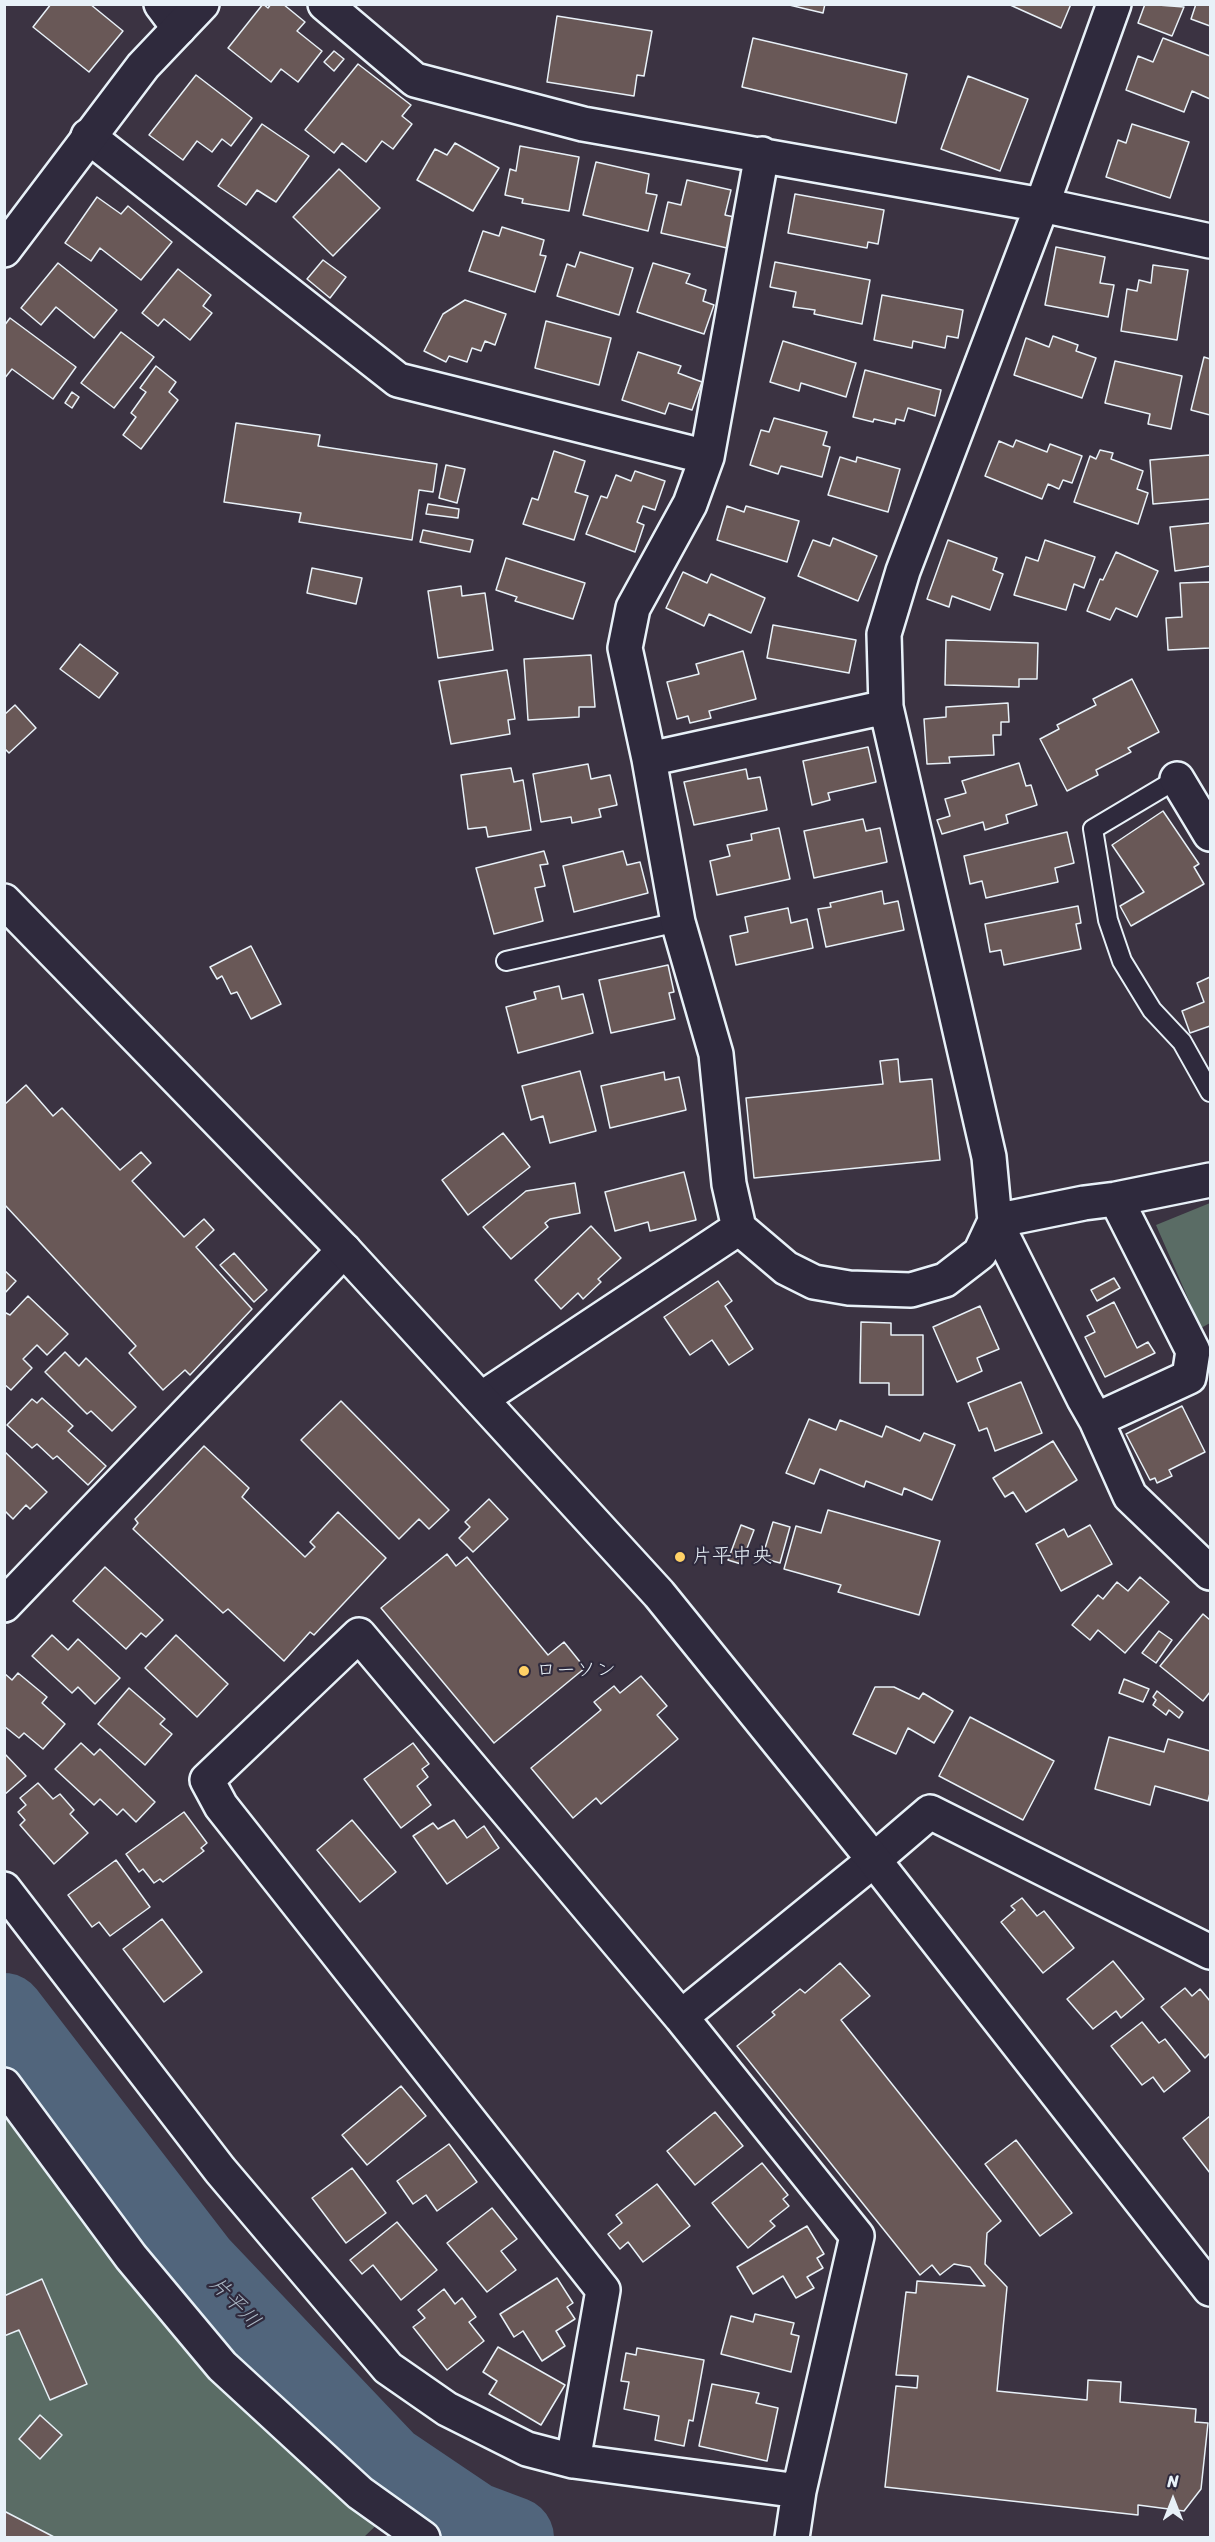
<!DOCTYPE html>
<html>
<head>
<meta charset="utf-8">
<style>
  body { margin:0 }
  #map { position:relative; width:1215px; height:2542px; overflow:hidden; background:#3b3342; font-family:Sriracha,sans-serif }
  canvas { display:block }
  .frame { position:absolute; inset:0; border:6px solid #e8f1f8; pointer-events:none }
  .north { position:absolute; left:1143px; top:2470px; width:60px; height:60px; -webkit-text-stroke:4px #2f2a3d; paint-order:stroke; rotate:0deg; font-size:16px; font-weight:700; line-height:24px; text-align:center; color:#e8f1f8 }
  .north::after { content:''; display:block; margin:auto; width:21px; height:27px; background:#e8f1f8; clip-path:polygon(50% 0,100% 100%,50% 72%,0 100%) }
</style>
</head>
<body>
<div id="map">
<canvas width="1215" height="2542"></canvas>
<div class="frame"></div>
<div class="north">N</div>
</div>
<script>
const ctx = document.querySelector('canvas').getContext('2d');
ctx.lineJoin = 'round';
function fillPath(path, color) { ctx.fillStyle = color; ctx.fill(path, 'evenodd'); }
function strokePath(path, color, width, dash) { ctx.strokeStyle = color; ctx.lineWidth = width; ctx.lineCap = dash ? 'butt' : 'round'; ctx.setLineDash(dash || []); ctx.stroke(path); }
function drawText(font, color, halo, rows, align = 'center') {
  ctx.font = font + ' Sriracha,"Klee One",sans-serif'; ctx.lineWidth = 4.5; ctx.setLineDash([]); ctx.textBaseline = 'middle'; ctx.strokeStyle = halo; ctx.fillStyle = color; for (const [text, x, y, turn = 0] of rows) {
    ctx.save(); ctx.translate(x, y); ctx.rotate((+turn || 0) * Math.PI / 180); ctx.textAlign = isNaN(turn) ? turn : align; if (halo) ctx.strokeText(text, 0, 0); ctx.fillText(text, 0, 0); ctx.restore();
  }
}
const green = new Path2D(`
  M1210,1203V1323L1201,1328L1156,1225Z
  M4,2098L147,2288L389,2513L364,2537H5Z`);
const river = new Path2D(`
  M4,2014L198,2266L387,2465L473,2523L513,2538`);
const building = new Path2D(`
  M51,4H90L123,31L89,72L33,27Z
  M263,4L268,8L271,4H283L305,22L297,31L322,51L298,82L281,69L271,82L228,48Z
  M785,4H825L823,13Z
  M1008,4H1071L1061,28Z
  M1145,4L1184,7L1172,36L1138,23Z
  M1196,4H1210V26L1191,19Z
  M557,16L652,31L644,76L637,75L634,96L547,82Z
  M753,38L907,74L896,123L742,87Z
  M1163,38L1210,56V99L1192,91L1184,112L1126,90L1138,56L1153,62Z
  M334,51L344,59L334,71L324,62Z
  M358,64L411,105L402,116L412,124L393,149L382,141L366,162L342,143L334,153L305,130Z
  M196,75L252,118L231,146L222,139L212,152L197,141L183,160L149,135Z
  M968,76L1028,99L1000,171L941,149Z
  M262,124L309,156L276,202L257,190L246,205L218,186Z
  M1132,124L1189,142L1170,198L1106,177L1118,140L1126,143Z
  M455,143L499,168L473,211L417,180L435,149L447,155Z
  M520,146L579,157L569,211L522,203L523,199L505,195L510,169L516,171Z
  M596,162L649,174L646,193L657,195L648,231L583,215Z
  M339,169L380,208L333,256L293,217Z
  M687,180L731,190L725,215L734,217L727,248L661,233L668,202L681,205Z
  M795,194L884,210L878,244L868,242L867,248L788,233Z
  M97,197L121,214L128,206L172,242L141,280L100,248L91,261L65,243Z
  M502,227L544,240L540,255L546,256L535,292L469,271L483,231L499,236Z
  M1056,247L1105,257L1100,283L1114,285L1108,317L1045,305Z
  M580,252L633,268L619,315L557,296L567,264L575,267Z
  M323,260L346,277L330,298L307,279Z
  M775,262L870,280L862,324L814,314L815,310L793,307L796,292L770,287Z
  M58,263L117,310L94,338L56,307L41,325L21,308Z
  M653,263L690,274L686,283L706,290L703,301L714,305L704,334L637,312Z
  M1153,265L1188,270L1177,340L1121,331L1127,289L1137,291L1139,280L1151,283Z
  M178,269L211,295L203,306L212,313L190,340L164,319L158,326L142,313Z
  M882,295L963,310L958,338L947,336L945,348L913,341L912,348L874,340Z
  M465,300L506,314L495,345L485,341L481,351L472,348L467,362L449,356L446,362L424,351L443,314Z
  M10,318L76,367L53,399L12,369L4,379V326Z
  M546,321L611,338L599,385L535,368Z
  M121,332L154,357L114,408L81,383Z
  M1053,336L1078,345L1076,351L1096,358L1082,398L1014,375L1026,338L1049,347Z
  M783,341L856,363L846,397L801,383L799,391L770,382Z
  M638,352L681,366L678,373L702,382L692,410L669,403L665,414L622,400Z
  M1204,357L1210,359V415L1191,410Z
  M1115,361L1182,376L1171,429L1148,424L1150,414L1105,403Z
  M156,366L176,382L169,392L178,400L141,449L123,435L136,417L131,413L146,392L140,388Z
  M865,370L941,390L935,416L908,408L904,421L896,419L895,424L874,419L873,422L853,417Z
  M72,392L79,397L72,408L65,403Z
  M774,418L827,432L823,445L830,447L822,477L781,466L778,474L750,465L761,430L769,432Z
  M236,423L320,435L318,446L437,464L433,492L419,490L412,540L299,522L301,513L224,502Z
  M1016,440L1047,452L1050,444L1082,456L1072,483L1063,480L1059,489L1048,484L1042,499L985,476L999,441L1013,447Z
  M1100,450L1113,453L1111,459L1143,471L1137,489L1148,493L1138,524L1074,502L1090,456L1096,459Z
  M554,451L585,461L575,492L588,496L574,540L523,524L532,498L538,500Z
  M1210,455V499L1153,504L1150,460Z
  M840,457L856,462L857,457L900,469L888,512L828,495Z
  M446,465L465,469L457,503L439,498Z
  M635,471L665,481L655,510L643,506L637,522L644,525L635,552L586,534L601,496L607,498L616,475L631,481Z
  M428,504L459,509L458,518L426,514Z
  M727,506L744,512L746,506L799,521L787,562L717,540Z
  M1210,523V566L1175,571L1170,527Z
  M423,530L473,540L470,552L420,542Z
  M833,538L877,556L858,601L798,576L813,540L830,546Z
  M948,540L997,558L993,570L1003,574L990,610L952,596L949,607L927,599Z
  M1045,540L1095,557L1084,588L1074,584L1066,610L1014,595L1026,557L1038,561Z
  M1116,552L1158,571L1137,617L1116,608L1110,620L1087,611L1100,579L1103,580Z
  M506,558L585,583L573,619L515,601L517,597L496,590Z
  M312,568L362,578L356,604L307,593Z
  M683,572L707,583L711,574L765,598L751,633L709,614L704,626L666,608Z
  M1210,582V648L1168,650L1166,618L1182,617L1180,583Z
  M461,586L462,596L485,593L493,650L438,658L428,591Z
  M773,625L856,640L849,673L767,658Z
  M946,640L1038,643L1037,679H1019V687L945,685Z
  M80,644L118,673L99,698L60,669Z
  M743,651L756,699L709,711L711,718L690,723L688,716L677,719L667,682L699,674L696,664Z
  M591,655L595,707H579V717L528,720L524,659Z
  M507,670L515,719L508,720L510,734L451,744L439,681Z
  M1132,679L1159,732L1128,748L1131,752L1096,770L1098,775L1067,791L1040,739L1059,729L1057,725L1096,705L1093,699Z
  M1008,703L1009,722H1001V735H993L994,755L949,757L950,763L927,764L924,719L946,717V707Z
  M15,705L36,728L9,753L4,748V715Z
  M868,747L876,782L828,793L830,800L812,805L803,761Z
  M1019,763L1026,786L1031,785L1037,805L1006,815L1008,823L985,830L983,822L942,834L937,820L950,816L945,799L966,793L962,781Z
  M588,764L591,779L610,775L617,805L599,809L601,817L572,823L571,817L541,822L533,774Z
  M511,768L514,782L523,780L531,830L488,837L486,827L468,829L461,775Z
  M746,769L748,779L760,777L767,810L694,825L684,782Z
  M1163,811L1199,864L1194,867L1204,884L1131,926L1120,906L1144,892L1112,845Z
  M863,819L866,831L880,828L887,862L814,878L804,831Z
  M779,828L790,879L717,895L710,861L730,856L727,845L752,840L751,834Z
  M1067,832L1074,863L1055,868L1058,882L986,898L982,881L970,884L964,856Z
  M544,851L548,864L540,865L545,886L535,888L543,921L494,934L476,868Z
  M623,851L627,865L640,862L648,893L574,912L563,866Z
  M882,891L884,904L898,901L904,930L826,947L818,909L831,907L830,903Z
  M1078,906L1081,923L1076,924L1081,949L1004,965L1001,950L990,952L985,924Z
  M788,908L791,923L807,919L813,948L736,965L730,936L748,932L745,917Z
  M251,946L281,1004L251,1019L237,992L231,994L222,976L217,979L210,967Z
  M668,965L674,992L669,993L675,1019L611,1033L599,980Z
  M1210,977V1026L1190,1033L1182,1011L1204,1002L1197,983Z
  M559,986L562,999L583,994L593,1033L518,1053L506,1007L536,999L534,992Z
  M898,1059L900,1082L932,1079L940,1160L754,1178L746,1098L883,1084L880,1061Z
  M580,1071L596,1131L550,1143L543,1116L531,1120L522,1086Z
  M664,1072L665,1080L679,1077L686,1110L610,1128L601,1086Z
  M26,1085L53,1116L62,1108L120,1170L141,1152L151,1163L132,1181L184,1237L204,1219L214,1230L196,1247L252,1309L190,1375L185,1370L163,1390L129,1353L136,1346L4,1204V1105Z
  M503,1133L530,1167L468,1215L442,1180Z
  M684,1172L696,1220L650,1231L648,1222L615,1231L605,1192Z
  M575,1183L580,1213L550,1219L545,1223L548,1227L511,1259L483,1227L526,1191Z
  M591,1226L621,1258L598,1279L601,1282L583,1299L578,1293L561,1309L535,1280Z
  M234,1253L267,1290L254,1302L220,1265Z
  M4,1270L16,1281L4,1294Z
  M1114,1278L1120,1288L1097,1301L1091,1290Z
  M718,1281L732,1301L725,1306L753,1349L729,1365L712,1340L690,1355L664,1317Z
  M28,1296L68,1334L47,1355L37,1345L23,1359L32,1368L11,1390L4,1384V1312L10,1315Z
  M1114,1302L1137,1348L1148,1342L1155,1353L1105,1377L1085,1337L1095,1332L1087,1316Z
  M980,1306L999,1349L977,1358L982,1371L957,1382L933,1327Z
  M861,1322L891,1323V1335H923V1395H889V1383H860Z
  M65,1352L79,1366L86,1358L136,1407L112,1431L91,1411L87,1414L45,1372Z
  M1021,1382L1042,1433L995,1451L987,1428L979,1431L968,1403Z
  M42,1398L73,1426L68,1431L106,1466L88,1485L57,1456L53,1459L37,1444L32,1448L7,1425L32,1399L37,1403Z
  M341,1401L449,1510L429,1529L419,1519L399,1539L301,1440Z
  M1182,1406L1205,1452L1169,1470L1172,1476L1157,1483L1155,1478L1150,1480L1126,1434Z
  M809,1419L836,1430L840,1420L882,1437L886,1426L920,1441L924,1433L955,1445L932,1500L904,1488L902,1495L866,1481L864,1487L820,1469L814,1484L786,1473Z
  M1053,1441L1077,1480L1026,1512L1013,1492L1005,1497L993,1478Z
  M204,1446L249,1488L242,1497L305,1557L315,1547L310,1542L338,1512L386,1558L314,1635L310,1632L284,1661L228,1609L223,1613L133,1529L138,1523L135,1519Z
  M4,1451L47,1492L30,1509L26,1505L13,1519L4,1510Z
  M489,1499L508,1519L473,1552L459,1538L470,1527L465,1522Z
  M828,1510L940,1541L919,1615L838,1592L841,1585L784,1569L796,1526L821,1533Z
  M773,1522L790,1527L780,1563L762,1558Z
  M741,1525L754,1530L741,1564L728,1560Z
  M1090,1525L1112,1564L1061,1591L1036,1544L1064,1529L1068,1537Z
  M447,1554L456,1566L467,1557L548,1655L564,1642L585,1668L494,1743L381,1608Z
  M105,1567L163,1620L146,1637L141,1633L126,1649L73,1601Z
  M1140,1577L1169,1602L1125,1653L1098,1630L1090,1640L1072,1625L1098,1595L1103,1599L1117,1582L1128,1591Z
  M1203,1614L1210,1620V1692L1203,1701L1160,1666Z
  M1159,1631L1172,1640L1156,1663L1142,1653Z
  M52,1635L68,1650L78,1639L120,1678L95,1704L78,1687L72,1693L32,1656Z
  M176,1635L228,1684L197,1717L145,1668Z
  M4,1673L12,1680L18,1673L47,1697L42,1703L65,1724L43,1749L24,1733L19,1738L4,1726Z
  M641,1676L667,1706L657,1715L678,1739L601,1804L596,1798L573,1818L531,1768L601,1710L594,1702L614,1686L620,1693Z
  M1124,1679L1149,1689L1143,1702L1119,1693Z
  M875,1687H894L919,1699L923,1693L953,1711L934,1743L908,1728L896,1754L853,1734Z
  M129,1688L165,1719L160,1724L172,1734L145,1765L98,1724Z
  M1157,1691L1183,1712L1179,1718L1169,1710L1166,1715L1153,1705L1156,1700L1153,1697Z
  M970,1717L1054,1761L1023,1820L939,1776Z
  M1109,1737L1164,1752L1168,1739L1210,1751V1793L1208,1801L1155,1786L1150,1805L1095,1789Z
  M81,1743L94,1755L100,1749L155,1802L136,1822L123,1809L117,1815L100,1799L94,1805L55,1769Z
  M413,1743L429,1764L422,1769L428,1777L417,1786L431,1805L401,1828L364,1779Z
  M4,1753L26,1776L4,1795Z
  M38,1783L53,1799L60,1794L74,1810L70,1814L88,1833L54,1864L20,1825L25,1820L18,1812L26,1805L20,1798Z
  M184,1812L207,1843L201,1848L204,1851L163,1882L160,1879L154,1883L143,1869L139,1872L126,1854Z
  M352,1820L396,1872L360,1902L317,1850Z
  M454,1820L467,1838L484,1826L499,1848L447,1884L413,1836L433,1823L438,1829Z
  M116,1860L150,1907L110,1936L99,1922L92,1927L68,1895Z
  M1022,1898L1037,1916L1044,1911L1074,1948L1043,1973L1001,1922L1015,1910L1011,1906Z
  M162,1919L202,1972L164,2002L123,1949Z
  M1113,1961L1144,1999L1121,2018L1116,2011L1093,2029L1067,1999Z
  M840,1963L870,1996L841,2020L1001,2221L987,2233L985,2264L1007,2287L997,2391L1087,2400L1088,2380L1121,2382L1120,2402L1196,2409L1195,2422L1208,2423L1201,2489L1184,2511L1138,2505V2515L885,2487L896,2386L917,2388L918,2376L896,2375L906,2292L916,2293L917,2281L985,2286L970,2267L954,2264L940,2275L932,2265L920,2275L737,2046L775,2015L772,2012L800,1989L805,1993Z
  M1185,1988L1192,1996L1200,1989L1210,2001V2053L1205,2058L1161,2007Z
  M1142,2022L1159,2043L1165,2039L1190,2071L1164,2092L1153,2077L1142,2085L1111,2046Z
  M401,2086L426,2116L367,2165L342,2135Z
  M715,2112L743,2146L695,2185L667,2151Z
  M1210,2116V2173L1183,2138Z
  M1016,2140L1072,2213L1040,2236L985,2164Z
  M449,2144L477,2182L437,2211L426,2195L413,2204L397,2181Z
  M762,2163L788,2195L783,2199L789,2206L770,2221L775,2226L748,2248L712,2203Z
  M352,2168L386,2213L346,2243L312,2198Z
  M657,2184L690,2226L643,2262L628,2242L620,2249L608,2234L622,2223L616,2215Z
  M492,2208L517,2239L501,2251L516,2270L487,2292L447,2243Z
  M397,2222L437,2270L401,2300L373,2265L362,2274L350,2260Z
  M807,2226L824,2254L817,2258L823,2268L807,2277L814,2288L796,2298L783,2276L753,2294L737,2267Z
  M557,2278L573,2303L567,2307L575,2319L556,2331L565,2346L542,2361L523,2331L514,2337L500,2314Z
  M42,2279L87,2384L50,2400L19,2330L4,2336V2296Z
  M444,2289L455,2304L462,2298L476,2317L469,2322L484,2341L447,2370L413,2327L425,2318L418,2310Z
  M755,2314L794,2323L791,2334L799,2336L791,2372L721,2354L731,2316L753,2322Z
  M498,2347L565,2385L541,2425L489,2394L497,2381L483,2372Z
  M637,2348L704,2360L693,2421L689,2420L684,2446L655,2440L659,2416L624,2409L629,2382L621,2381L626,2353L636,2355Z
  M712,2384L759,2393L756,2403L778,2408L767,2461L699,2446Z
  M40,2415L62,2435L40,2459L19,2439Z
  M4,2511L56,2538H4Z`);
const lane = new Path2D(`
  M1177,779L1093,829L1108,920L1122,961L1152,1010L1182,1042L1210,1092
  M506,961L678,922`);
const street = new Path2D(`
  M161,4L179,28
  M325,4L415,80L583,124L1042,205L1210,241
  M1114,4L1042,205L903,571L884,634L886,707L989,1157L995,1221L1084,1399L1096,1420L1130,1496L1210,1573
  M88,136L398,380L707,457
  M762,154L707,457L690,504L633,608L625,648L649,759L678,922L716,1054L729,1184L739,1228L786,1268L814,1282L849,1288L911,1290L945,1280L980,1253L995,1221L1084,1203L1116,1199L1193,1351L1189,1377L1096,1420
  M649,759L886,707
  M1177,779L1210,834
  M1116,1199L1210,1180
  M481,1399L739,1228
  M4,1605L344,1250
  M4,1889L220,2170L388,2368L447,2409L527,2449L573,2461L799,2491
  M681,2017L874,1860L930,1812L1210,1952
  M4,2085L131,2257L222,2366L360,2493L423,2538
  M573,2461L603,2290L221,1806L207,1780L359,1635L681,2017L857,2236L799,2491L792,2538`);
const secondary = new Path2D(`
  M4,250L143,66L202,4
  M4,901L344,1250L659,1594L874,1860L1210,2289`);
const markers = [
  [680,1557,6,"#ffd166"],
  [524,1671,6,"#ffd166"]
];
const poiNames = [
  ["片平中央",692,1557],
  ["ローソン",536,1671]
];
const waterNames = [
  ["片平川",234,2303,46]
];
fillPath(green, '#5a6c65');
strokePath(river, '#51657c', 82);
fillPath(building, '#695857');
strokePath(building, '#e8f1f8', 1.5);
strokePath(lane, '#e8f1f8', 22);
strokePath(street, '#e8f1f8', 38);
strokePath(secondary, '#e8f1f8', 38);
strokePath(lane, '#2f2a3d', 18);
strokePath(street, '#2f2a3d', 33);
strokePath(secondary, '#2f2a3d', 33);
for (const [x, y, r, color] of markers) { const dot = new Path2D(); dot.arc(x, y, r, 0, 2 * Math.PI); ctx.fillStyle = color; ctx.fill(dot); strokePath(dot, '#2f2a3d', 2); }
drawText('20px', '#e8f1f8', '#2f2a3d', poiNames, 'left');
drawText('italic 21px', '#acb9c6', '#2f2a3d', waterNames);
</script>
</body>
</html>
